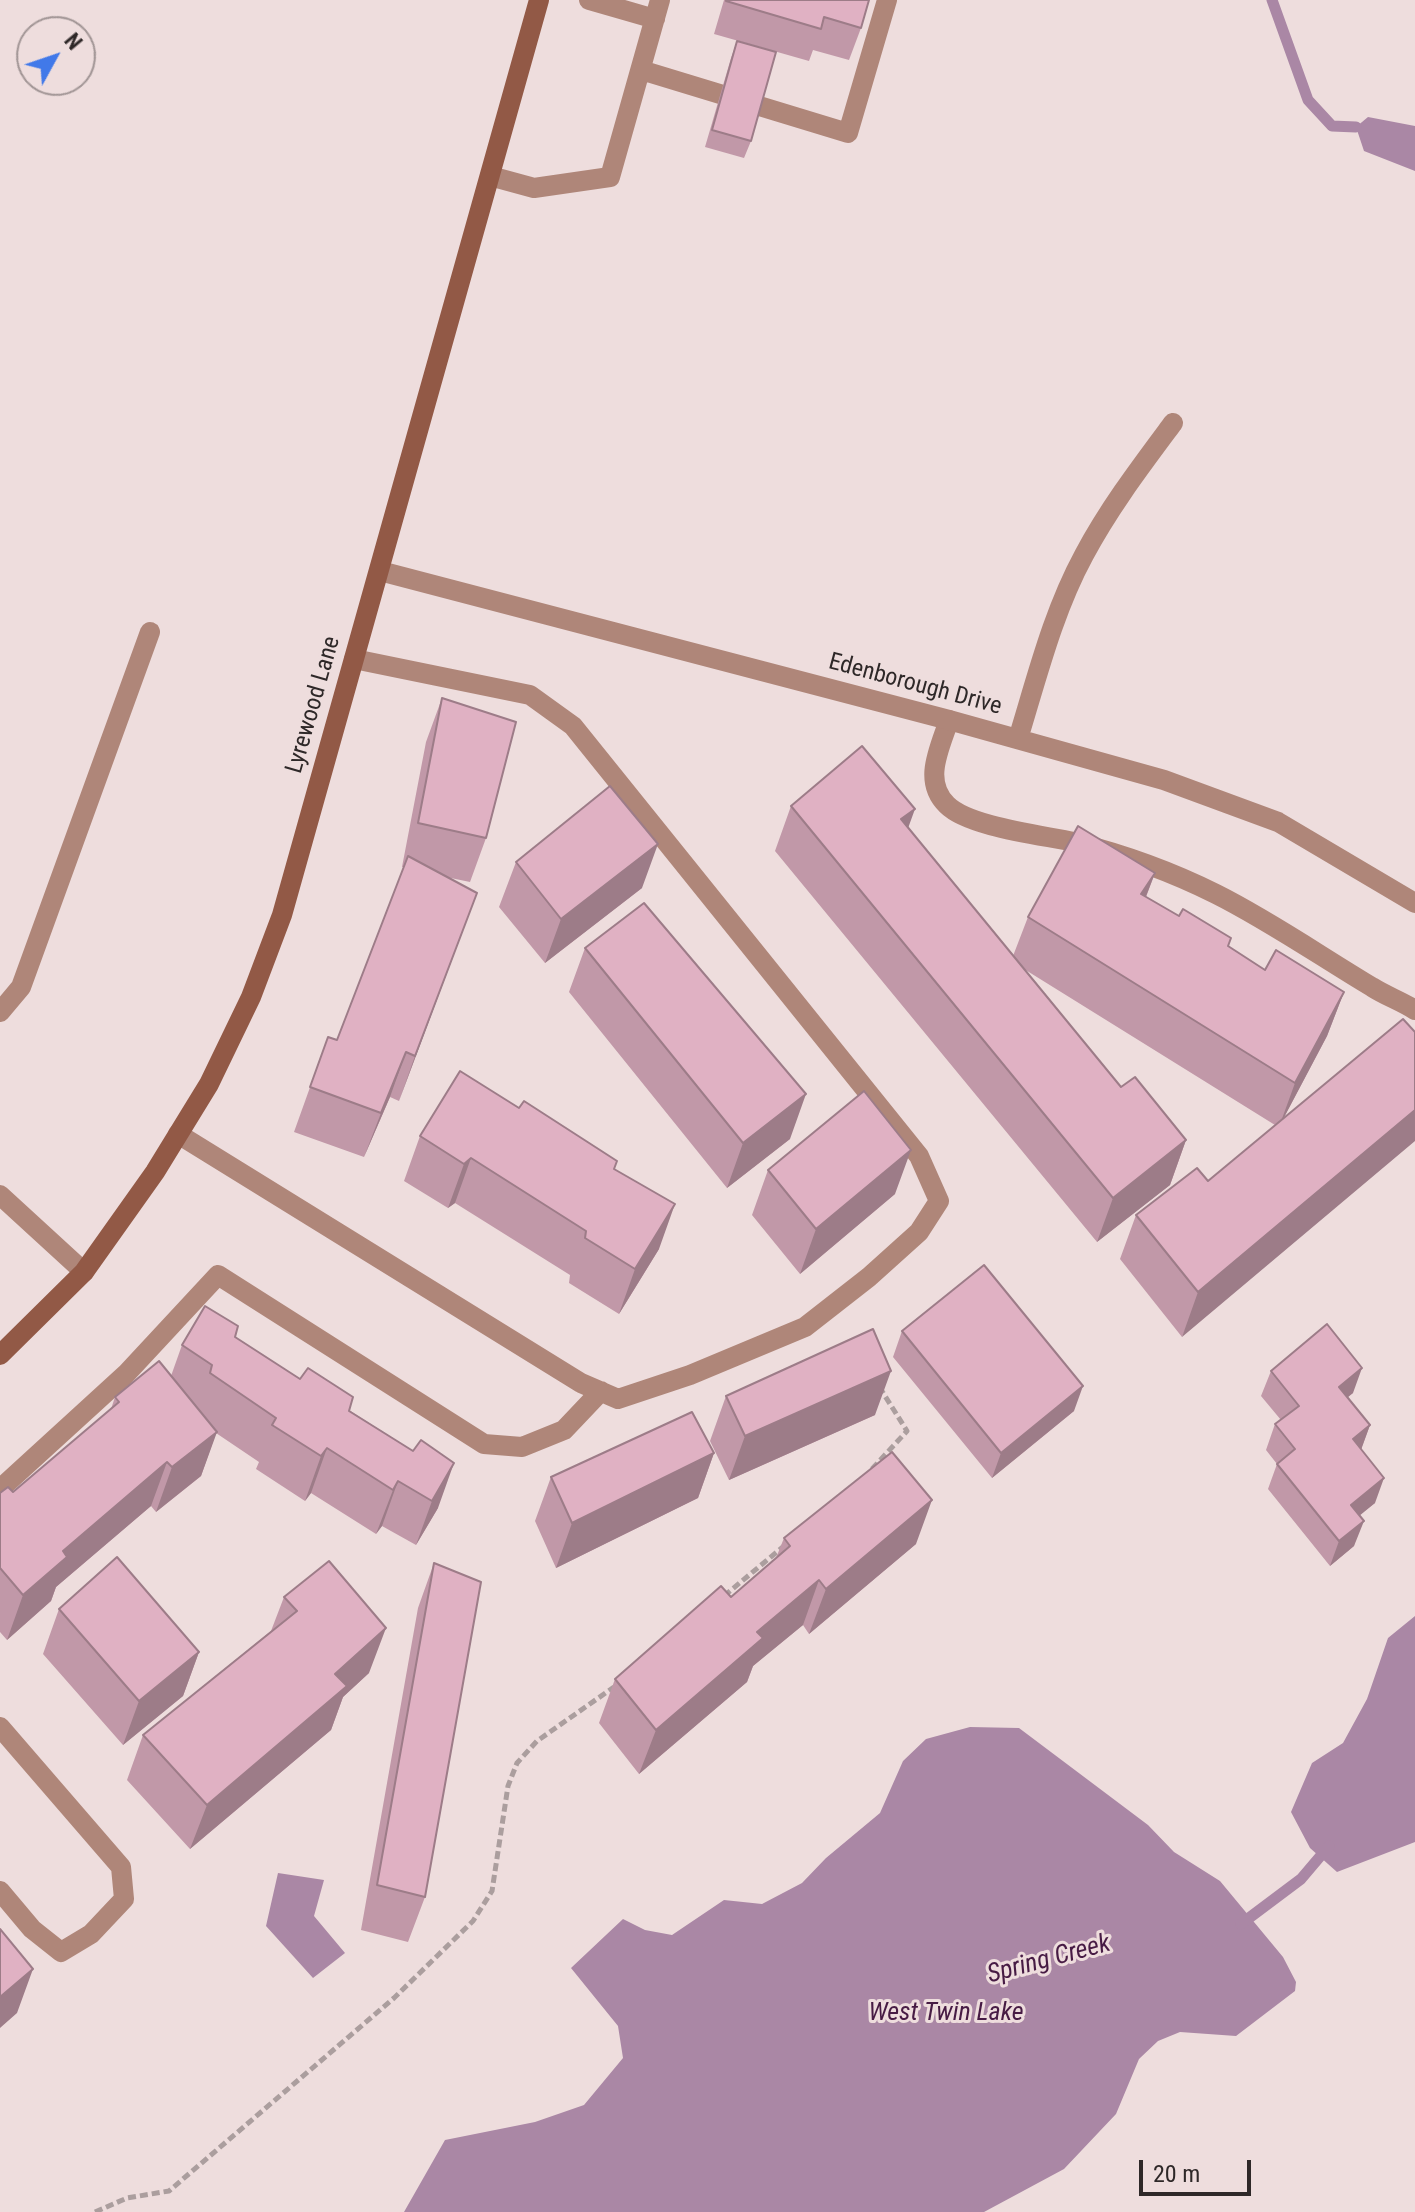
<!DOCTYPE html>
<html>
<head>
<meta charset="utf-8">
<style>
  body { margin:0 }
  #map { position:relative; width:1415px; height:2212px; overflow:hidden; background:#edd; font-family:"Roboto Condensed",sans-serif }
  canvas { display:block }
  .north { position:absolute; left:16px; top:16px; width:80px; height:80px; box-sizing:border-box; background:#edd; border:2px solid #a19595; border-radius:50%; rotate:50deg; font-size:22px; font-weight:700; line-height:32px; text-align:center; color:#2e2828 }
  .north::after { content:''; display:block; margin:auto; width:28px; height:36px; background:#4179e9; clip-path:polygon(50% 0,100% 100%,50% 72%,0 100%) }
  .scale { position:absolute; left:1139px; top:2160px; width:112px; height:36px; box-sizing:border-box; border:4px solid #2e2828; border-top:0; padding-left:10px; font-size:24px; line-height:28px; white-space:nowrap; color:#2e2828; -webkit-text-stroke:6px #edd; paint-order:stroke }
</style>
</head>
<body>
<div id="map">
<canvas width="1415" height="2212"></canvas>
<div class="north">N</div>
<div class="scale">20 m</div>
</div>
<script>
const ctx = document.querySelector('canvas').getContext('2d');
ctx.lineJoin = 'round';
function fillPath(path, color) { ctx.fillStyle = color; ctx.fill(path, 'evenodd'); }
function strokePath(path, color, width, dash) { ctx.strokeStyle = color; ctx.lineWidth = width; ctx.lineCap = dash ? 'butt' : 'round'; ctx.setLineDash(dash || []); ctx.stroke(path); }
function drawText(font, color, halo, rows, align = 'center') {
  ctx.font = font + ' "Roboto Condensed",sans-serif'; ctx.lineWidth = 6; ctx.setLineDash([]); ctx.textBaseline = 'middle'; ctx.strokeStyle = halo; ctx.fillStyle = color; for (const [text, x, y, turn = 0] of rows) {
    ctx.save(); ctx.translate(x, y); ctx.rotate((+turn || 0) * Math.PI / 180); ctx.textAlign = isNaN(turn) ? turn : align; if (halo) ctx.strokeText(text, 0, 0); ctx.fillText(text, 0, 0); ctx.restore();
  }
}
const water = new Path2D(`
  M1368,117L1415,126V171L1364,151L1356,127Z
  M1415,1616V1842L1337,1872L1310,1848L1291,1812L1312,1763L1343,1743L1367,1699L1388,1638Z
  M970,1727L1019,1728L1148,1825L1174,1852L1220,1881L1283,1957L1296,1982L1295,1991L1236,2036L1180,2032L1158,2041L1139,2059L1116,2114L1064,2169L984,2212H404L445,2140L535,2122L584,2105L623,2058L618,2026L571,1968L623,1919L645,1930L672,1935L724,1900L762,1904L802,1883L826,1858L880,1813L903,1761L926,1739Z
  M278,1873L324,1880L314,1916L345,1953L313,1978L266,1926Z`);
const stream = new Path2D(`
  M1272,0L1308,100L1332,126L1356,127
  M1241,1924L1301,1879L1329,1846`);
const path = new Path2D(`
  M872,1469L907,1431L880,1388
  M724,1596L784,1546
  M95,2212L127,2198L169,2191L394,1998L473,1921L492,1891L508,1786L517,1763L537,1741L614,1687`);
const lane = new Path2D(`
  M589,0L655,19
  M641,70L848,133L887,0
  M490,176L534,188L610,177L660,0
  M949,720C940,748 922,781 947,805C969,827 1042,835 1074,842C1122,854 1172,872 1216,894C1270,921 1320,956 1372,987C1386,996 1401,1001 1415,1010
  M178,1134L581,1383L618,1399L690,1375L805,1327L869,1277L919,1232L939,1201L919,1156L573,726L530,695L354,659
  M0,1489L126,1374L218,1275L484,1444L522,1447L564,1430L601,1391
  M0,1727L121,1867L124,1899L91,1934L61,1952L32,1929L0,1891`);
const street = new Path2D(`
  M380,571L949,720L1164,780L1278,822L1415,903
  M1018,739C1037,677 1053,612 1084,555C1109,508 1141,466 1173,423
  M0,1012L21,987L150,632
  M0,1195L84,1272`);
const secondary = new Path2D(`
  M0,1355L84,1272L155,1172L209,1084L251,997L282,915L539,0`);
const wall = new Path2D(`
  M724,0H869L861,28L849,60L813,50L809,61L714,34Z
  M737,41L751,141L744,158L705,147L731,58Z
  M442,698L486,838L470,882L446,877L477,893L399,1101L390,1097L364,1157L294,1132L328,1037L337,1040L404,867H402L426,742Z
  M791,806L908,828L1013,956L1028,917L1155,873L1146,897L1265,970L1344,992L1327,1036L1283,1119L1182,1337L1120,1259L1136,1215L1208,1181L1275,1125L1024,969L1121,1087L1186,1140L1170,1185L1097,1242L775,851Z
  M516,862L642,888L545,963L499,907Z
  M585,948L790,1139L727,1188L569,992Z
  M420,1136L614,1169L659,1249L619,1314L569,1283L570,1275L455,1203L448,1208L404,1181Z
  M768,1170L895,1194L800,1274L752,1215Z
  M902,1331L1074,1411L992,1478L893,1357Z
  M235,1337L413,1451L438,1508L416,1545L382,1526L376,1534L311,1493L305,1501L256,1469L259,1462L216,1433L201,1476L156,1512L151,1506L56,1587L51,1601L7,1640L0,1632V1493L13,1492L111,1409L115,1397L171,1376L182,1345Z
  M1271,1371L1353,1393L1347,1397L1370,1425L1361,1449L1375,1503L1359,1515L1354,1546L1330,1566L1268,1489L1277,1464L1266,1450L1275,1424L1281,1420L1261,1396Z
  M726,1396L875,1415L729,1480L710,1441Z
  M714,1453L698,1498L556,1568L535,1521L551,1477Z
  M784,1538L916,1544L809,1634L803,1625L753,1666L747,1682L639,1774L599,1723L615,1679L731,1597L776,1558Z
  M434,1563L425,1897L408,1942L361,1930L418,1608Z
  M284,1597L369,1673L343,1697L331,1730L190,1849L127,1780L143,1735L271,1631Z
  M59,1609L199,1652L183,1696L123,1745L43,1654Z`);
const shadedWall = new Path2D(`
  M915,809L899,853L901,819Z
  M658,844L642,888L545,963L561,919Z
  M1155,873L1138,917L1141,894Z
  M477,893L460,938L399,1101L415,1056Z
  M1344,992L1327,1036L1279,1127L1295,1083Z
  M406,1052L390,1097L364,1157L381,1113Z
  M806,1094L790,1139L727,1188L743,1143Z
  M1415,1110V1141L1182,1337L1198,1292Z
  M1186,1140L1170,1185L1097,1242L1113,1198Z
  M911,1150L895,1194L800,1274L816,1229Z
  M471,1158L455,1203L448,1208L464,1164Z
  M675,1204L659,1249L619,1314L635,1269Z
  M1362,1368L1353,1393L1330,1412L1339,1387Z
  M891,1371L875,1415L729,1480L745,1436Z
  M1083,1386L1074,1411L992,1478L1001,1453Z
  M1370,1425L1361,1450L1353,1439Z
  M217,1432L201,1476L156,1512L172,1467Z
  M327,1448L311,1493L305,1501L321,1456Z
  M714,1453L698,1498L556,1568L572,1523Z
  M167,1462L151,1506L56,1587L51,1601L7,1640L23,1595L63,1551Z
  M454,1463L438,1508L416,1545L432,1501Z
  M1384,1478L1375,1503L1342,1530L1351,1505Z
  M398,1481L382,1526L376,1534L393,1490Z
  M932,1500L916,1544L809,1634L826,1589Z
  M1364,1521L1354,1546L1330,1566L1339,1541Z
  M819,1580L803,1625L753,1666L747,1682L639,1774L656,1730L757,1632Z
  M386,1628L369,1673L343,1697L331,1730L190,1849L207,1805L335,1674Z
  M199,1652L183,1696L123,1745L139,1701Z
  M33,1969L17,2013L0,2028V1997Z`);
const building = new Path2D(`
  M726,0H869L861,28L824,17L821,29L726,1Z
  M737,41L776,52L751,141L712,130Z
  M442,698L516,722L486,838L418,823Z
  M862,746L915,809L901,819L1121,1087L1135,1077L1186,1140L1113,1198L791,806Z
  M610,786L658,844L561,919L516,862Z
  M1078,826L1155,873L1141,894L1179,916L1183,909L1231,938L1228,946L1265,970L1276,950L1344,992L1295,1083L1028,917Z
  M408,856L477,893L415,1056L406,1052L381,1113L310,1087L328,1037L337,1040Z
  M644,903L806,1094L743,1143L585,948Z
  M1403,1019L1415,1032V1110L1198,1292L1136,1215L1197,1168L1208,1181Z
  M460,1071L519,1108L524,1101L617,1161L614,1169L675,1204L635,1269L585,1238L586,1231L471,1158L464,1164L420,1136Z
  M864,1091L911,1150L816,1229L768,1170Z
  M984,1265L1083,1386L1001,1453L902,1331Z
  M205,1306L238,1326L235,1337L300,1379L308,1368L353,1397L349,1411L413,1451L421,1440L454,1463L432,1501L398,1481L393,1490L327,1448L321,1456L272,1425L276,1418L210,1373L212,1365L182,1345Z
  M1327,1324L1362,1368L1339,1387L1370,1425L1353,1439L1384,1478L1351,1505L1364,1521L1339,1541L1277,1464L1295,1449L1275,1424L1299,1406L1271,1371Z
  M873,1329L891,1371L745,1436L726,1396Z
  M159,1361L217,1432L172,1467L167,1462L63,1551L67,1557L23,1595L0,1568V1493L8,1487L13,1492L119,1402L115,1397Z
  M692,1412L714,1453L572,1523L551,1477Z
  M892,1452L932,1500L826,1589L819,1580L757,1632L763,1638L656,1730L615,1679L721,1586L731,1597L790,1546L784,1538Z
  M117,1557L199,1652L139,1701L59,1609Z
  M329,1561L386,1628L335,1674L347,1686L207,1805L143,1735L297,1611L284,1597Z
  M434,1563L481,1582L425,1897L377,1885Z
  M0,1929L33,1969L0,1997Z`);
const streetNames = [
  ["Edenborough Drive",915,685,15],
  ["Lyrewood Lane",314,705,-74]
];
const waterNames = [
  ["Spring Creek",1049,1960,-15],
  ["West Twin Lake",946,2013]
];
fillPath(water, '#aa87a5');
strokePath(stream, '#aa87a5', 11);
strokePath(path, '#ab9e9e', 5, [8, 4]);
strokePath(lane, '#af8679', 20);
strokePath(street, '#af8679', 20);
strokePath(secondary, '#925946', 20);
fillPath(wall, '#c198a8');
fillPath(shadedWall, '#9d7c88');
fillPath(building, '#e0b1c3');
strokePath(building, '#9d7c88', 2);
drawText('24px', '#2e2828', '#edd', streetNames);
drawText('italic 26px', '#471b44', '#edd', waterNames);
</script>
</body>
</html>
